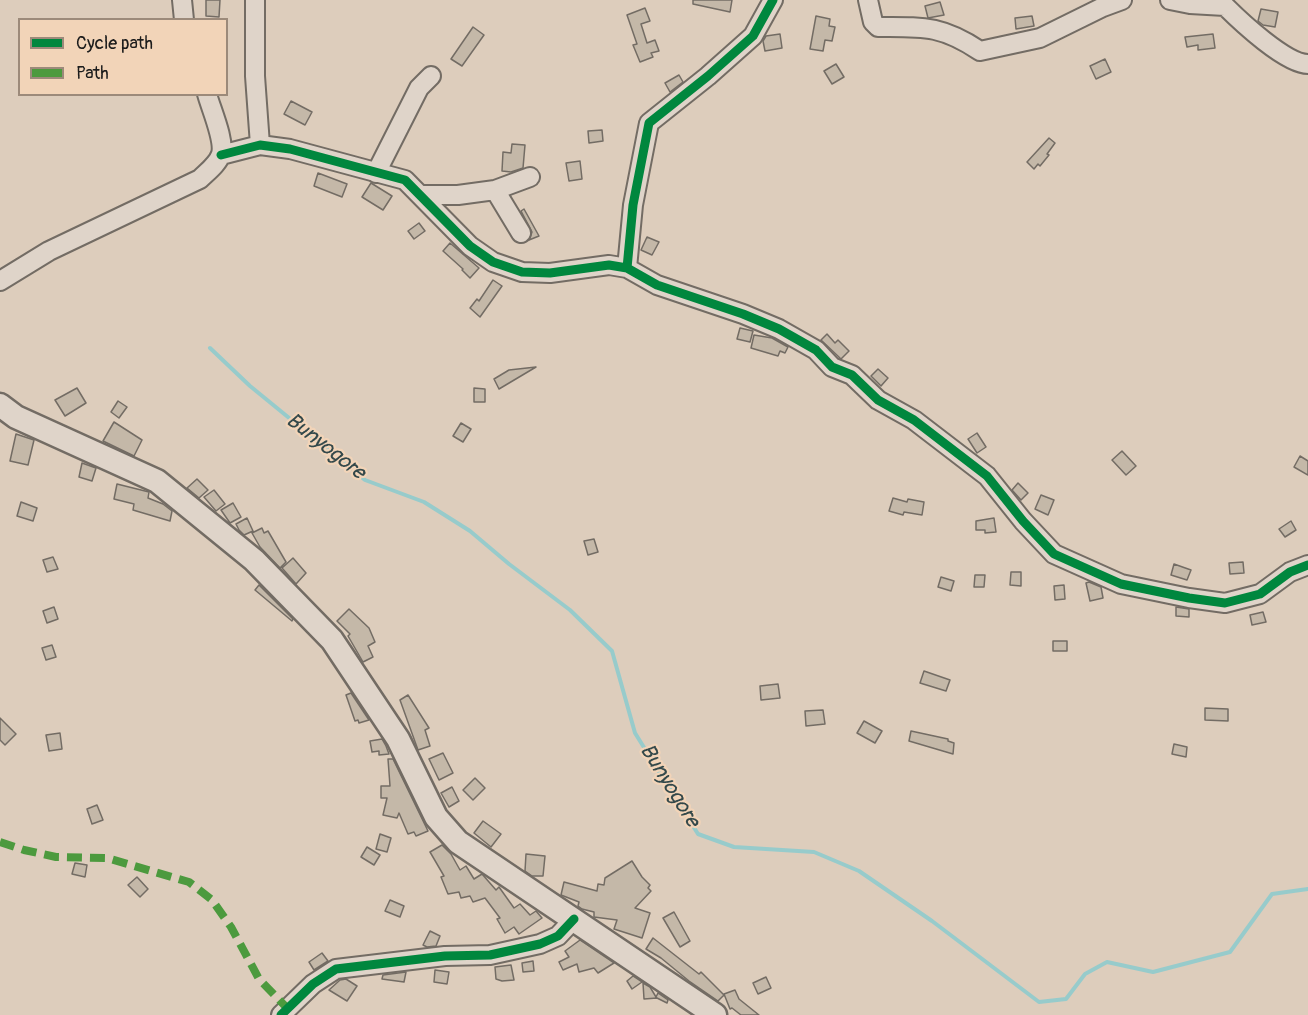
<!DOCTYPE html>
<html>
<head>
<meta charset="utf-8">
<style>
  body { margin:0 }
  #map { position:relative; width:1308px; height:1015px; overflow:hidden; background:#ddcdbc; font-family:Pangolin,sans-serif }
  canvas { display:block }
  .legend { position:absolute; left:18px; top:18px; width:210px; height:78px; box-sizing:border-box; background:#f2d4b8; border:2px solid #9c8a7a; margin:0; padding:8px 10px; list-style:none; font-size:18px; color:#1c1c1c }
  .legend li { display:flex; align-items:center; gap:12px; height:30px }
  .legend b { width:30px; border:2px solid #9c8a7a }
</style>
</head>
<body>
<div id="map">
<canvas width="1308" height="1015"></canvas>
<ul class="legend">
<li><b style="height:8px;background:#00873e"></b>Cycle path</li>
<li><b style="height:8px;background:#4c9a3e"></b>Path</li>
</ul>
</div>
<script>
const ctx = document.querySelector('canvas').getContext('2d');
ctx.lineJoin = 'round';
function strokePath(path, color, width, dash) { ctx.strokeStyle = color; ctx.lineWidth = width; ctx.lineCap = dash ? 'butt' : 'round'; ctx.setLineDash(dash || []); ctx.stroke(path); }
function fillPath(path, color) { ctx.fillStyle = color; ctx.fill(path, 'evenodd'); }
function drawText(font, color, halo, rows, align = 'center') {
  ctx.font = font + ' Pangolin,sans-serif'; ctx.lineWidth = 4.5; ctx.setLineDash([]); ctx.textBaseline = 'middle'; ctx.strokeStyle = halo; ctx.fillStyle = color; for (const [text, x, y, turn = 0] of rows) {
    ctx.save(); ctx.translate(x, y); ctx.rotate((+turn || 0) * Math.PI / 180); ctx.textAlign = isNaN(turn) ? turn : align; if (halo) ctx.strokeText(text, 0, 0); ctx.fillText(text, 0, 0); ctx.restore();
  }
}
const stream = new Path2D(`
  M210,348L250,386L365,480L424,502L470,531L509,564L570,610L612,651L635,733L698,834L734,847L814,852L859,871L932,921L1039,1002L1066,999L1085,974L1107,962L1153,972L1230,952L1272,894L1308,889`);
const building = new Path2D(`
  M206,0H220L219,17L206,16Z
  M693,0H732L730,12L693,4Z
  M940,2L944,15L928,18L925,6Z
  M645,8L650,21L641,24L647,43L655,40L659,51L651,53L653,57L640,62L633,45L637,44L627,15Z
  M1261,9L1278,12L1275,27L1263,25L1258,21Z
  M816,16L830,19L829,26L835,27L832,41L825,40L823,51L810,49Z
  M1032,16L1034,26L1016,29L1015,18Z
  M473,27L484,35L462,66L451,59Z
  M780,34L782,48L765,51L763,41L766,36Z
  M1213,34L1215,48L1198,50V45L1187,47L1185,37Z
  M1105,59L1111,72L1096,79L1090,66Z
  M836,64L844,77L832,84L824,71Z
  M679,75L683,82L670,92L665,83Z
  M291,101L312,112L305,125L284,114Z
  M602,130L603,141L589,143L588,131Z
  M1049,138L1055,143L1047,154L1049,155L1040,166L1038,164L1034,169L1027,162Z
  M512,144L525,145L523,168L511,172L502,171L503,152L511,153Z
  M580,161L582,179L569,181L566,163Z
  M318,173L347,184L342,197L314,186Z
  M371,183L392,196L383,210L362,197Z
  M524,209L539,236L529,240L532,232L521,211Z
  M419,223L425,231L414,239L408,231Z
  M647,237L659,242L652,255L641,250Z
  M450,243L479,268L470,278L462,270L463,269L443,251Z
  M493,280L502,286L480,317L470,308L477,299L479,301Z
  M740,328L753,331L750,342L737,339Z
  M827,334L835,343L838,340L849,351L841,359L821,340Z
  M754,335L772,338L788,347L785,353L780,351L778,356L751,348Z
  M536,367L499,389L494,379L509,370Z
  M878,369L888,378L881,386L871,376Z
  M77,388L86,403L65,416L55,400Z
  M474,388L485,389V402H474Z
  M118,401L127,407L119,418L111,412Z
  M114,422L142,440L134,456L103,441Z
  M461,423L471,429L463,442L453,436Z
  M977,433L986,447L977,453L968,439Z
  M16,434L34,440L28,465L10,461Z
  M1122,451L1136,466L1126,475L1112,460Z
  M1300,456L1308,461V475L1294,467Z
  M82,463L96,468L92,481L79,477Z
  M197,479L208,490L199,498L187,488Z
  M1018,483L1028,493L1021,500L1012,490Z
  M117,484L149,492L148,498L163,504L172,511L170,521L133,510L134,504L114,499Z
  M214,490L225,504L216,511L204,497Z
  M1041,495L1054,500L1048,515L1035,509Z
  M893,498L907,502L908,499L924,502L922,515L904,512L903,515L889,511Z
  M21,502L37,508L33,521L17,516Z
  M233,503L241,517L230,523L221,510Z
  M247,518L253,531L244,535L239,530L236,524Z
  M994,518L996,532L985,533V530H976V521Z
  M1291,521L1296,530L1285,537L1279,529Z
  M262,528L264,533L268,531L286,562L280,568L260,547L252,533Z
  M594,539L598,552L588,555L584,541Z
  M53,557L58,569L47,572L43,560Z
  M293,558L306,573L296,584L282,568Z
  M1243,562L1244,573L1230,574L1229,563Z
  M1174,564L1191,570L1187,580L1171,575Z
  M1011,572H1021V586L1010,585Z
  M975,575H985L984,587H974Z
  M941,577L954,581L951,591L938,587Z
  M1089,582L1101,587L1103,598L1090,601L1086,583Z
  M259,585L293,619L292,621L255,590Z
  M1064,585L1065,599L1055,600L1054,586Z
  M54,607L58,619L47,623L43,611Z
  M1176,607L1189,609V617L1176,616Z
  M349,609L369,628L375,642L368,646L373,657L363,662L348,636L350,634L337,621Z
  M1263,612L1266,622L1252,625L1250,615Z
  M1053,641H1067V651H1053Z
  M52,645L56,657L46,660L42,648Z
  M924,671L950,680L946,691L920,683Z
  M778,684L780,698L761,700L760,686Z
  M351,693L369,720L359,723L358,720L355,721L346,695Z
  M408,695L429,728L425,730L430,746L418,750L400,700Z
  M1205,708L1228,709V721L1205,720Z
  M823,710L825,724L806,726L805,711Z
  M0,718L16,734L5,745L0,740Z
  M864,721L882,731L875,743L857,733Z
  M911,731L948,739V741L954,743L953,754L909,741Z
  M60,733L62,749L49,751L46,735Z
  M382,739L386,746L389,754L379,755V751L372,752L370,741Z
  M1174,744L1187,747L1186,757L1172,754Z
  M443,753L453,773L439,780L429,759Z
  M388,759H393L428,831L416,836L414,832L408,834L399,813L397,818L383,815L387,798H381V786H390Z
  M475,778L485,788L473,800L463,790Z
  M452,787L459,801L449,807L441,793Z
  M97,805L103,820L92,824L87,809Z
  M483,821L501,834L491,847L474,833Z
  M380,834L391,838L387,852L376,849Z
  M442,845L451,854L460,870L466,866L474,879L482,874L496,890L499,887L514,908L520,904L530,915L536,911L542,918L519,934L514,927L505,933L497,919L500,918L485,898L473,902L470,896L461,898L459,892L448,894L441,877L444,876L430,852Z
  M367,847L380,855L374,865L361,857Z
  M526,854L545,856L543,876H532L525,871Z
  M632,861L642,877L650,885L648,888L651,891L635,908L650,913L642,938L614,929L617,920L594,917V912L582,909L578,906L579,902L561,895L564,882L597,891L598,884L604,885L605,878Z
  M75,863L87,865L85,877L72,874Z
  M137,877L148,889L140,897L128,885Z
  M390,900L404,906L400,917L385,911Z
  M674,912L690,941L680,947L663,918Z
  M430,931L440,936L436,946L427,947L423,945Z
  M653,938L699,974L701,972L724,995L718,1001L689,981L661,958L646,949Z
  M580,940L614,963L598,973L594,968L579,972L577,964L563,970L559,962L569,957L565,951Z
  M322,953L328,961L314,970L309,962Z
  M533,961L534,971L523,972L522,963Z
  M511,965L514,980L502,981L496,979L495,967Z
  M435,970L449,972L447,984L434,982Z
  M406,972L404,982L382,979L383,975Z
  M633,976L642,982L632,989L627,981Z
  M766,977L771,988L758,994L753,983Z
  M346,979L357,986L347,1001L329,990L340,980Z
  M643,983L650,987L656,997L658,993L668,1000L667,1003L657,998L644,999Z
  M735,990L739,999L759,1015H741L732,1008L730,1009L724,994Z`);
const minor = new Path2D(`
  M182,0L184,20
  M255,0V76L260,145
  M868,0L873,22L878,27C923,27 941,25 980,51L1040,38L1103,7L1122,0
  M1170,0L1190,4L1225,6C1241,22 1286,64 1308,64
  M221,155L260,145L290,149L405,180L470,246L493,262L522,272L550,273L609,265L627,268L657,285L743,314L779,329L816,350L832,367L852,375L878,400L914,420L987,476L1023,521L1054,554L1121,584L1189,598L1225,603L1260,594L1290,572L1308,565
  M376,173L419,88L431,76
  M495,190L521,233
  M421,195H458L495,190L530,177
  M627,268L633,205L649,123L708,76L753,36L773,0
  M0,281L49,251L200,179C207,172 218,164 221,154C225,140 211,109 207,94
  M281,1015L313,984L336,969L445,956L490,955L540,944L558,936L574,919`);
const major = new Path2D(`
  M0,405L16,417L157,481L254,560L332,640L398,739L436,817L458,842L715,1015`);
const quiet = new Path2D(`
  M0,842L24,850L56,857L107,858L189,882L212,900L231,927L259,979L288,1009`);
const cycleway = new Path2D(`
  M221,155L260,145L290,149L405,180L470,246L493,262L522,272L550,273L609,265L627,268L657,285L743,314L779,329L816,350L832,367L852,375L878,400L914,420L987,476L1023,521L1054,554L1121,584L1189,598L1225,603L1260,594L1290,572L1308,565
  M627,268L633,205L649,123L708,76L753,36L773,0
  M281,1015L313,984L336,969L445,956L490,955L540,944L558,936L574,919`);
const waterNames = [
  ["Bunyogore",325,447,38],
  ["Bunyogore",669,786,58]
];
strokePath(stream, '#97cbcb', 4);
fillPath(building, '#c4b8a8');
strokePath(building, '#736c64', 1.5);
strokePath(minor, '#736c64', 22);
strokePath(major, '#736c64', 27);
strokePath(minor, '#dfd4c9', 18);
strokePath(major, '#dfd4c9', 22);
strokePath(quiet, '#4c9a3e', 8, [15, 8]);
strokePath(cycleway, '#00873e', 9);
drawText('italic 21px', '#33484a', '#f2d4b8', waterNames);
</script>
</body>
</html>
